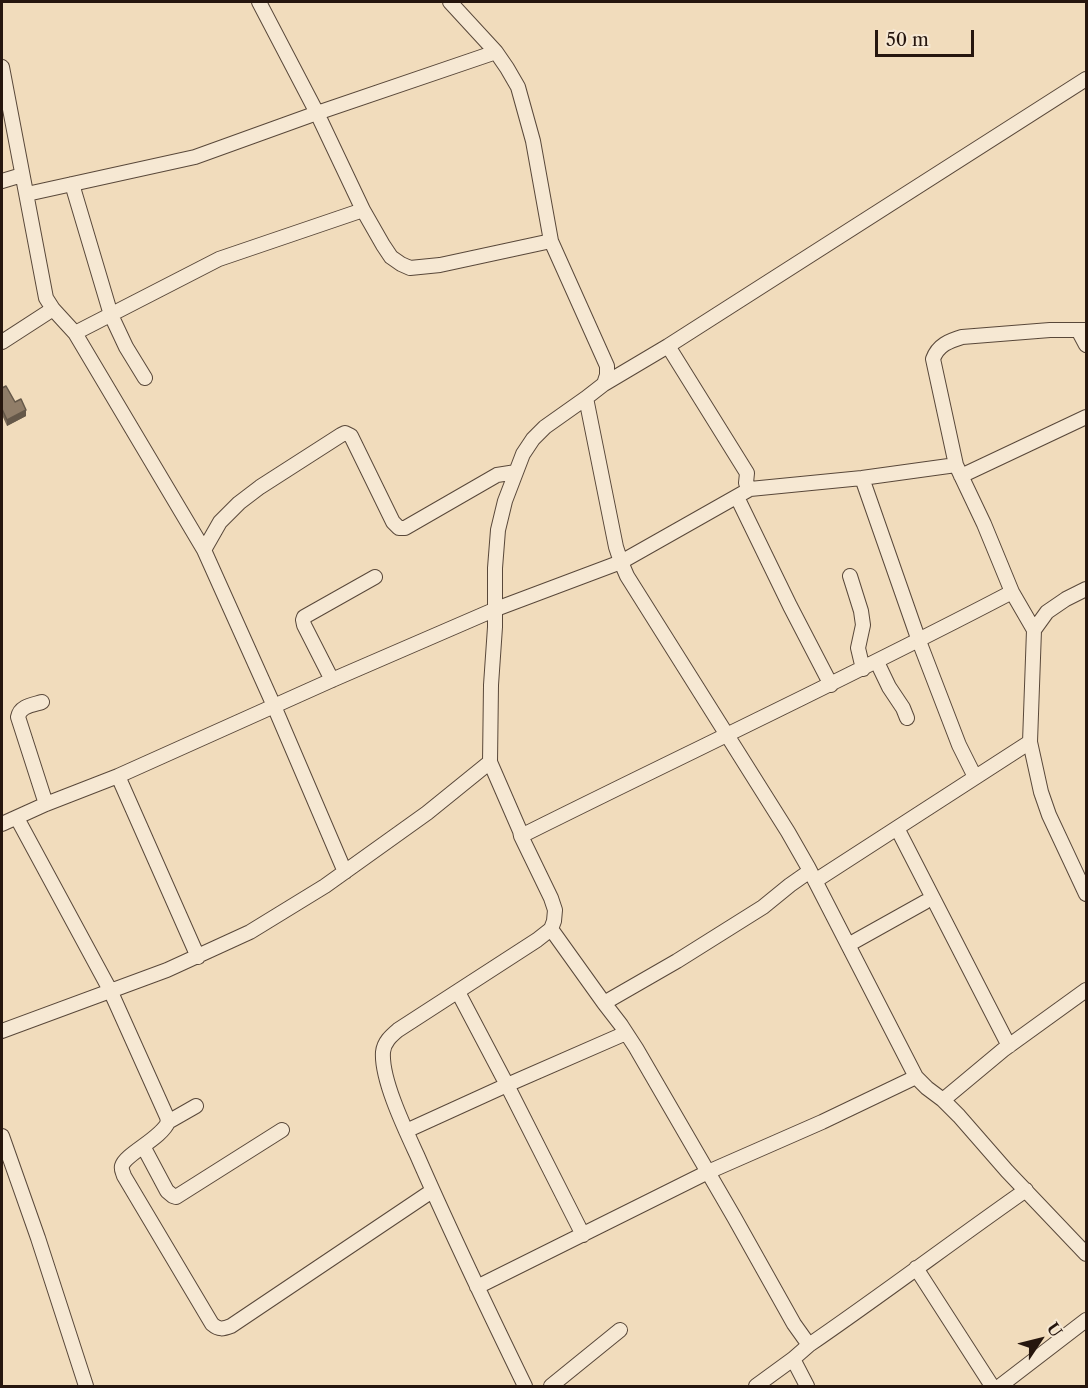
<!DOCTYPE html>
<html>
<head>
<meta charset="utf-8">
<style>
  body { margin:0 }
  #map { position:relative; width:1088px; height:1388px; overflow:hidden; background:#f1dcbc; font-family:"Libre Caslon Text",serif }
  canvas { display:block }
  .frame { position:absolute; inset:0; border:3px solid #26160e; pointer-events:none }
  .north { position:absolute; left:1010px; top:1310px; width:60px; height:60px; -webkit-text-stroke:4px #f6e8d3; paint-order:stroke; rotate:55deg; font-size:16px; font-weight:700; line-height:24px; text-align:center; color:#26160e }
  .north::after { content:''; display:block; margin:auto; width:21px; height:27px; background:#26160e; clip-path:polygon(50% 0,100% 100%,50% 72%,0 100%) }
  .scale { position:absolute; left:875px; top:30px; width:99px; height:27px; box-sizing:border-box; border:3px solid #26160e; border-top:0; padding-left:8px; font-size:18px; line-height:21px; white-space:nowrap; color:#26160e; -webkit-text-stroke:4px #f6e8d3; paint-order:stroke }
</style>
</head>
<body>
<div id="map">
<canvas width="1088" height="1388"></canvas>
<div class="frame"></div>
<div class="north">U</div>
<div class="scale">50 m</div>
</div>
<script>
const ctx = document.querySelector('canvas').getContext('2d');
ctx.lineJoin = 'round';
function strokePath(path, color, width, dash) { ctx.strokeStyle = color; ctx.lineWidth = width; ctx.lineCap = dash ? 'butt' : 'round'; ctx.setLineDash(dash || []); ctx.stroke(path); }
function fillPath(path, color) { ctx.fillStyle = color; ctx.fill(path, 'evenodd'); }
const minor = new Path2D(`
  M259,2L317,113L363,210L383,245L391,257L401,264L410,268L440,265L551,241
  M450,2L496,52L507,68L518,87L533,141L551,241L607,366V375L604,384
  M2,67L46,298L53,309L75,333L204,550L274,706L345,872
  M2,181L22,175
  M72,184L111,315L126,347L145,378
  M27,194L195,157L317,113L496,52
  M1078,330L1086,345
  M75,333L219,259L363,210
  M2,342L53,309
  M668,346L747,473L746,483L750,489L862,478L956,465
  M586,398L604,384L668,346L1086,79
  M961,476L1086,417
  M862,478L919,641L959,745L975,777
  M737,497L790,606L831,685
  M204,550L220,522L239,503L260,487L341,435L345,433L351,436L393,522L399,528H405L497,475L516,472
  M850,576L861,611L863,625L858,648L863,669
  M1086,589L1066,599L1047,612L1034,630L1030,742L1041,792L1049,815L1086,894
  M1034,630L1012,592L984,524L956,465L933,359C938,345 949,341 962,337L1050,330H1086
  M877,662L889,687L903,708L907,718
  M332,680L304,625L303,620L304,617L375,577
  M42,702C32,705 20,706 18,717L46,804
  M118,776L198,957
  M17,818L110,990L167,1117L168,1122C162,1138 125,1154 122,1166C121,1170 123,1172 124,1176L212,1324C219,1330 223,1329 231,1326L432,1191
  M2,824L46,804L118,776L332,680L496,609L621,562L750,489
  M897,828L1009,1046
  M521,836C685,754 850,677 1012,592
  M815,881L1030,742
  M551,929L604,1003
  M848,945L925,902
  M458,992L507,1085L583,1235
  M2,1031L167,970L250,932L325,886L427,813L490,762
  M943,1100L1003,1050L1086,990
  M168,1122L196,1106
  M406,1131L507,1085L626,1033
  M2,1136L38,1238L86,1386
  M143,1146L167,1191L173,1196L176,1197L282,1130
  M916,1268L992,1386
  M477,1287L708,1172L822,1122L916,1077
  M809,1345C882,1295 953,1241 1026,1190
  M525,1386C488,1310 451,1233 417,1155C405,1129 381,1079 383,1052C384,1042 391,1036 398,1030L537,940L551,929L554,921L555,910L551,898L521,836L520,831L490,762L491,685L495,627V568L498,530L505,501L523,454L533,439L545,427L586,398L616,547L621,562L627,576L788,832L808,867L916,1077L927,1088L943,1100L959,1116L1007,1171L1086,1254
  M551,1386L620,1330
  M756,1386L793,1359
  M807,1386L793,1359L809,1345L794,1324L734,1217L636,1048L621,1025L604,1003L677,961L763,907L790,885L810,871
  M1000,1386L1086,1320`);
const wall = new Path2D(`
  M2,388L26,416L7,426L2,415Z`);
const shadedWall = new Path2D(`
  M26,410V416L7,426V420Z`);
const building = new Path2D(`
  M6,386L15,402L21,399L26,410L7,420L2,409V388Z`);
strokePath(minor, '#59483a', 16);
strokePath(minor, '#f6e8d3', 14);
fillPath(wall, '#7c6c59');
fillPath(shadedWall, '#655849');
fillPath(building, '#907d68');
strokePath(building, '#655849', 1.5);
</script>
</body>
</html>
